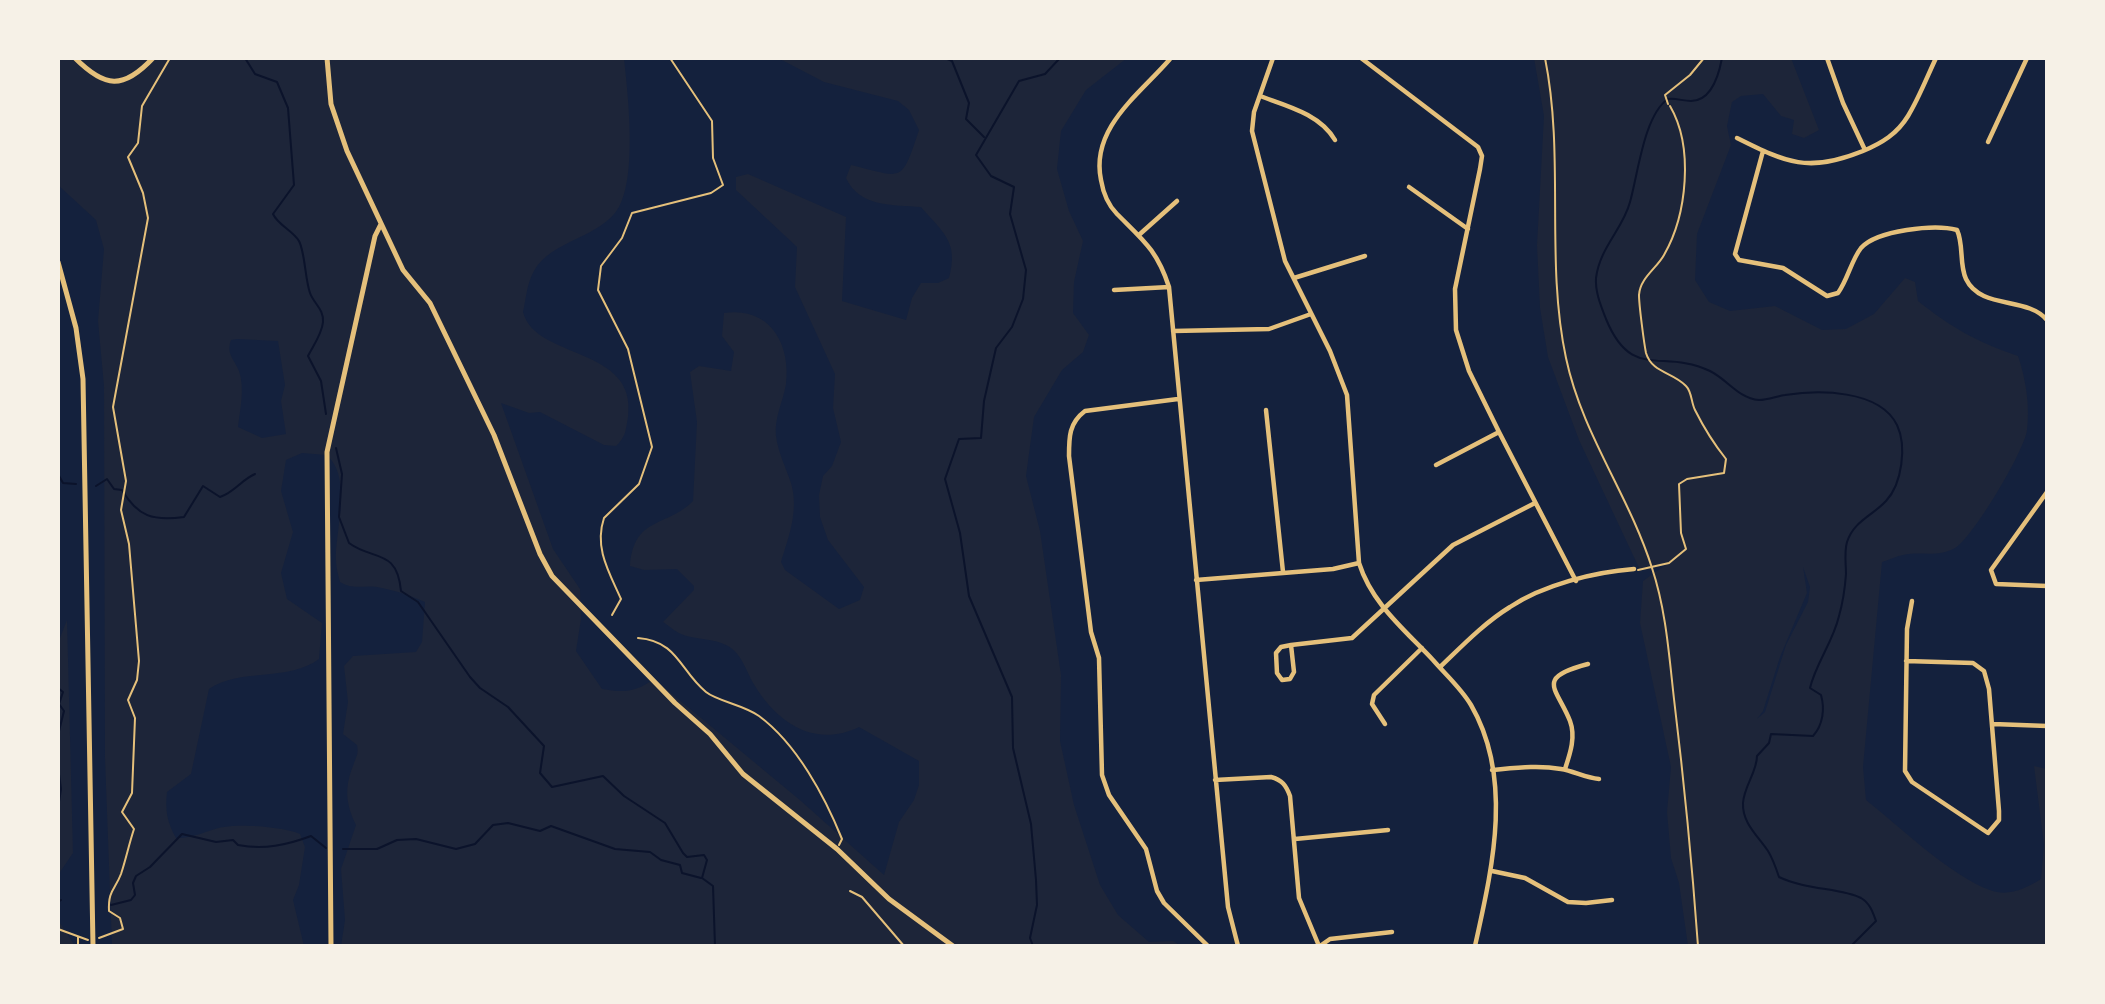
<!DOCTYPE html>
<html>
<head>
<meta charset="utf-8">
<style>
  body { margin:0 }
  #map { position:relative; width:2105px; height:1004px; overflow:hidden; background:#14213d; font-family:"Fira Sans",sans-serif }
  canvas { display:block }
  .frame { position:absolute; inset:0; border:60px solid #f6f1e7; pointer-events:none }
</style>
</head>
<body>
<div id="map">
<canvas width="2105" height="1004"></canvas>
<div class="frame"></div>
</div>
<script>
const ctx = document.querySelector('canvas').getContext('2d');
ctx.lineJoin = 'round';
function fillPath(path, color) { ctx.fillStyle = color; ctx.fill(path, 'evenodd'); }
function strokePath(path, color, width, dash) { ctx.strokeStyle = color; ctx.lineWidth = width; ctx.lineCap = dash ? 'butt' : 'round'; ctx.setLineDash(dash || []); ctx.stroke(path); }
const green = new Path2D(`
  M58,58H624C628,95 637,174 619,207C600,239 552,239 534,271C527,283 526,298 523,312C535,360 638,346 628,417C626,429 626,437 616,446L604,445L540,412L529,413L501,403L553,549L580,589L581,619L576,651L602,689C624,693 636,692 654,679L801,801L884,875L899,822L914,800L919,785V761L859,727C816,748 778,724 755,686C746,672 743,655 728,646C714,638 695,640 681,634C674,631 668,625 663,622L694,590V586L677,569L644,570L630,566C634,516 666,528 693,501L697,422L690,372L699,366L731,371L734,352L722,336L724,313C769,306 791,343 786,384C783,402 774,418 776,436C778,452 786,468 791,483C799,510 789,536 781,562L785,570L839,609L860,600L864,587L828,540L820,517L819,495L823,476L832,466L841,442L833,408L835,374L795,287L797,247L736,190V177L748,174L846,217L842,301L906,320L912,298L921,283H938L949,278C959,241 943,233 921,207C893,205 859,207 846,178L851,165C904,178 901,184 919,130L909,110L898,101L824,82L778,58H1127L1086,90L1061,131L1057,169L1069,211L1083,241L1074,282L1073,313L1089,335L1083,352L1062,370L1034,417L1026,476L1040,531L1061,675L1060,741L1074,805L1100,885L1118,915L1149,942L1173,941L1181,946H341L345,920L341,869L356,825C346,805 344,788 353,766C356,756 359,755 357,745L343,734L348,702L344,666L353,656L416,652L422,642L425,602C409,595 394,590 377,587C363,585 353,590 340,582C338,575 336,567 336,560C335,533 353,475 326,455L302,453L286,460L281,491L293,532L281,573L287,599L322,623L319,659C288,682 238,668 209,689L191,774L167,792C165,810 167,822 176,838C197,838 206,830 224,827C243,824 283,827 300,834L305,847L299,885L293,900L304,946H112L105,758L104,386L98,321L104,249L96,220L58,185ZM237,339L278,341L285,385L281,401L286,434L262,438L238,427C240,410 245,388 239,371C234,359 226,354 231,340Z
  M1534,58H1791L1819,130L1804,138L1792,134L1794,120L1781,116L1763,94L1741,96L1732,102L1727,126L1731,145L1697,234L1695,280L1709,302L1730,311L1775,306L1822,330L1846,329L1874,314L1905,278L1915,282L1918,301C1952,328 1977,342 2018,356C2026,379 2030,406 2027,430C2025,450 1972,539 1955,548C1937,558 1921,551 1903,555C1896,556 1889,560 1882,562L1863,767L1866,800C1899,826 1952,877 1990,890C2008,897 2025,889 2041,879L2044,845L2034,766L2047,769V946H1688L1679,883L1671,858L1667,812L1671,767L1640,623L1643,581L1667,564L1640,570L1579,440L1548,357L1540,308L1537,245L1544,116ZM1803,567L1810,587L1808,602L1786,645L1765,712L1757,719L1763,711L1780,657L1807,593Z
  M67,620L73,853L58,875V643Z
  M58,879L60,923L75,946H58Z`);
const stream = new Path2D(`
  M245,58L255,74L277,82L288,108L294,185L273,214C278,225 292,230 299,241C305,252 305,279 310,293C314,304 324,309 323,322C322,334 313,346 308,356L321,381L326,414
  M945,58L952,61L969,103L966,119L984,137
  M1722,58C1719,74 1712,101 1691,101C1683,101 1676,98 1668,99C1644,115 1638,174 1630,202C1623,229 1600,247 1596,278C1595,292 1601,306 1606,319C1632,382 1662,348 1710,371C1728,380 1738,398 1759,400C1768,400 1777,396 1785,395C1818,390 1879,389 1897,425C1907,446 1902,484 1886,501C1872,516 1854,521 1847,542C1844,552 1846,564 1846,574C1845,588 1843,602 1839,616C1833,642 1816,663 1810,688L1821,695C1825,709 1823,725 1813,736L1771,734L1769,743L1757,756C1757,772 1744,786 1743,803C1742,823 1758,836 1768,851C1773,859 1776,868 1779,877C1806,890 1842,888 1861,898C1870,903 1873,913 1876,921L1851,946
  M336,448L342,474L339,517L349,543C373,561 397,548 401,591L418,602L470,677L480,688L508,707L544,746L540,773L552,787L603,776L624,796L665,823L683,853L687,857L704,855L707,860L702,878L713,886L715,946
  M58,474L63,483L76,484
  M96,486L107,479L114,489L122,490C138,517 153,521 184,517L203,486L220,497C235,492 241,480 255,474
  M58,688L63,692L59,704L64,711L58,735
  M58,752V761
  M58,767L61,789L58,808
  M343,849H377L397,840L416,839L456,849L475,844L493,825L508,823L540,831L551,826L615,849L650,852L661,860L680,865L682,873L701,878
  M58,902L61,900
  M111,905L131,900L135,895L133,883L136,876L150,867L182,834L216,842L233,840L238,845C264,850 287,845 311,836L326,848
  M1033,946L1030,938L1037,905L1036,880L1031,824L1013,748L1012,697L969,596L960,533L945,479L959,439L981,438L984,401L996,348L1012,327L1023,299L1026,270L1010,214L1014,187L991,176L976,155L1019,81L1045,74L1060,58`);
const path = new Path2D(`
  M1545,58C1565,157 1545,260 1566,358C1582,434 1629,495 1652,568C1666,610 1669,655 1674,699C1684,781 1692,863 1698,946
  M1668,104L1665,95L1690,75L1704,58
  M1638,570L1669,563L1686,549L1681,533L1679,484L1687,479L1724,473L1726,459C1714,444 1704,428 1695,410C1691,402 1692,392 1686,386C1673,372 1652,373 1646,353C1644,343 1639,305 1639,295C1640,278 1657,268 1664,255C1687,215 1694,147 1670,106
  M612,615L621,599C609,572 594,548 604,518L639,484L652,447L628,349L598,290L601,266L622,238L632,213L711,193L723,185L713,158L712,121L670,58
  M638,638C678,641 680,671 706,692C717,701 744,705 759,716C797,744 825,797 842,839L839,845
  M850,891L862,897L904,946
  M58,929L88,940
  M99,938L123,929L120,918L109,911C108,890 115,890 121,874C126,859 129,844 134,829L122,812L132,793L135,718L128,700L137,680L139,661L129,544L121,510L126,481L113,407L148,218L143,193L128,157L138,143L142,106L170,58
  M78,946V937`);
const minor = new Path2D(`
  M1273,58L1254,112L1252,131L1285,261L1330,351L1347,395L1359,563C1372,604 1405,630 1433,660C1446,675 1461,688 1471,705C1514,779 1492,869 1475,946
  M1361,58L1478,147L1482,156L1480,169L1455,289L1456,330L1469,371L1499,432L1576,581
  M1827,58L1843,103L1865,150
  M1170,59C1140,94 1090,128 1101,180C1103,192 1108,205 1117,214C1143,240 1157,250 1169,287L1228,907L1238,946
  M1260,96C1287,106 1320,114 1335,140
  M1737,138C1787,163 1808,173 1863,151C1882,143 1897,134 1908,116C1919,98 1927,77 1936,58
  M1988,142L2027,58
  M1763,151L1735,254L1739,260L1783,268L1827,296L1838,293C1848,279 1851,261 1861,248C1877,230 1935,224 1957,230C1964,245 1959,264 1966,279C1981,310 2027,296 2047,320
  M1409,187L1468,229
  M1140,234L1177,201
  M1294,278L1365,256
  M1114,290L1169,287
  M1173,331L1269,329L1311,314
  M1178,399L1085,411C1069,423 1069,437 1069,456L1091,632L1099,658L1102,775L1109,795L1146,849L1157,891L1164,903L1208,946
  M1266,410L1283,572
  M1436,465L1499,432
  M2047,492L1991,570L1996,584L2047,586
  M1196,580L1333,569L1359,563
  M1291,645L1281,647L1276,653L1277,673L1282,680L1290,679L1294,672L1291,645L1352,638L1453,545L1535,503
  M1906,661L1973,663L1984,671L1989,689L1999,811V820L1988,833L1912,782L1905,771L1907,629L1912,601
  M1440,667C1462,646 1484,623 1510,607C1543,585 1594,572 1634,569
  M1385,724L1372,704L1374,695L1422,648
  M1993,724L2047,726
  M1565,769C1570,754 1576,737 1570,721C1557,688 1534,678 1588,664
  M1492,770C1515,768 1538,765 1561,769C1574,771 1585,778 1599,779
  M1215,780L1271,777C1282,780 1286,785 1290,796L1299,898L1319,946
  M1295,839L1388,830
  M1492,871L1525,878L1568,902L1586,903L1612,900
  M1320,946L1330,939L1392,932`);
const tertiary = new Path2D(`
  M75,58C105,88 123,90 153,58
  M327,58L331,104L347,151L403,270L430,303L494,435L540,554L552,576L675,703L710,734L743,774L837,849L889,899L953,946
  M331,946L327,452L375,236L381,224`);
const secondary = new Path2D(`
  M58,262L76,328L83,379L93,946`);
fillPath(green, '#1d2539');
strokePath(stream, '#0b132b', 2);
strokePath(path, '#e5c07b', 2);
strokePath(minor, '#e5c07b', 4.5);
strokePath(tertiary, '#e5c07b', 5);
strokePath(secondary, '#e5c07b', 5);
</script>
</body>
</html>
